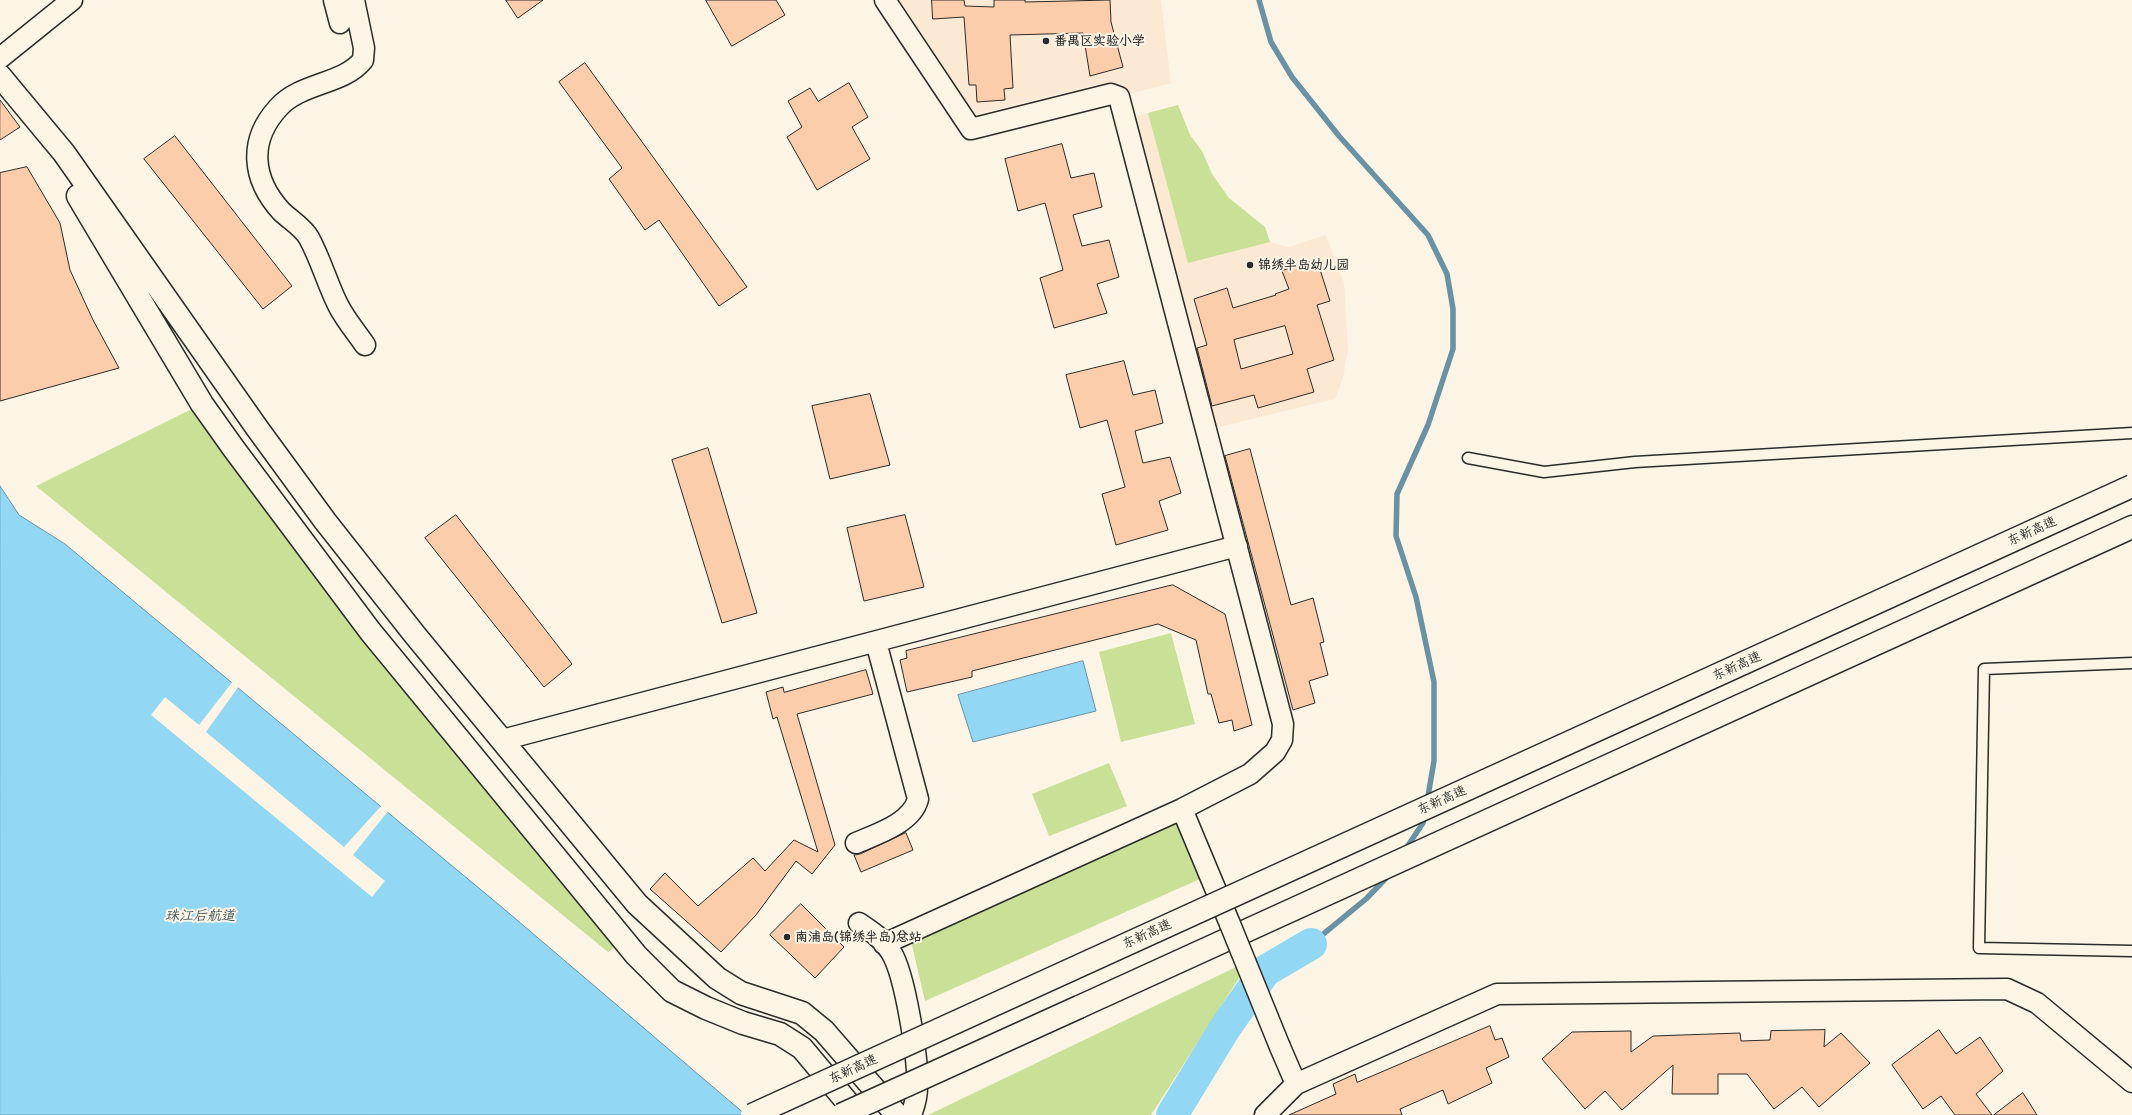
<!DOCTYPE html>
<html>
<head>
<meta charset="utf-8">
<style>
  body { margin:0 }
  canvas { display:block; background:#fcf5e5 }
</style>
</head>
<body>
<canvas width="2132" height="1115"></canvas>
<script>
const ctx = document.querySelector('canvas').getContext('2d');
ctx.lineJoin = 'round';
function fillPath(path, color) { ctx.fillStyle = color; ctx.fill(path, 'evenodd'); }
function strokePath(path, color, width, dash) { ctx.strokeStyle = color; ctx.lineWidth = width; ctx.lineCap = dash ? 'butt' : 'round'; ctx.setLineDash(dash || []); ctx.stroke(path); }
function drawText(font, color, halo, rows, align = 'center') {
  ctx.font = font + ' Mali,"LXGW WenKai TC",sans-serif'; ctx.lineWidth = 4; ctx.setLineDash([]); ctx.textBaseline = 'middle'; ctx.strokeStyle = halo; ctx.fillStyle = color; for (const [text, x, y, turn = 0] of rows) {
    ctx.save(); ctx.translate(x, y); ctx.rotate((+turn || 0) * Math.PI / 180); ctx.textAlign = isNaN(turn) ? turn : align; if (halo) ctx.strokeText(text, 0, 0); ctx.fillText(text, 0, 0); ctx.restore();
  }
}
const built = new Path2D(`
  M898,0H1161L1171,83L1119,97L1102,96L1099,84L974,115Z
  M1178,105L1190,135L1202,151L1212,174L1229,198L1265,227L1270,242L1289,247L1326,235L1344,283L1348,349L1343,378L1335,399L1206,430L1125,119Z`);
const green = new Path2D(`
  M1178,105L1190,135L1202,151L1212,174L1229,198L1265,227L1270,242L1188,263L1148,113Z
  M202,404L625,941L608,952L36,486Z
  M1171,633L1195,724L1121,742L1099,652Z
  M1109,763L1127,806L1049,836L1032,794Z
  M1177,819L1200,879L925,1001L911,941Z
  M1236,967L1241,975L1151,1115H928Z`);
const water = new Path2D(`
  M0,486L19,515L65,544L504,909L746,1115H0Z
  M1083,661L1096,711L973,742L958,695Z`);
const pier = new Path2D(`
  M233,681L239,686L206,732L344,847L382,805L389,810L353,855L385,881L372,897L151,715L165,697L199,725Z`);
const stream = new Path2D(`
  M1259,0L1271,42L1292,77L1339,136L1428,235L1447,274L1453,309V349L1428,425L1397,494L1396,536L1416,597L1434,682V761L1427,802
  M1405,850L1423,823L1425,814
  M1311,944L1367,898L1390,874`);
const river = new Path2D(`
  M1172,1115L1225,1028L1265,971L1311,944`);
const building = new Path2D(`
  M506,0H543L518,18Z
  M706,0H776L785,15L732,46Z
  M932,0H964L965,6L994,7V0H1025V2L1110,0L1111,22L1123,67L1090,76L1083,33L1010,35L1013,88L1004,89L1005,100L977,102L976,85H969L964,17L933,19Z
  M585,63L747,287L719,306L659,220L645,230L609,179L622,168L559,82Z
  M849,83L868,117L852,127L870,159L817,190L787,137L802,127L788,101L810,88L818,101Z
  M0,100L20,127L0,140Z
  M175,136L292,286L263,309L144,159Z
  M1062,144L1071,178L1094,173L1102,207L1073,215L1082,246L1109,240L1119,277L1097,284L1107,313L1054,328L1040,278L1063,270L1045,203L1018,211L1005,159Z
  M27,167L60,223L70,270L93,320L119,368L0,401V173Z
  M1317,260L1330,301L1317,305L1334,360L1307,369L1314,392L1258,408L1254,395L1212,406L1197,348L1207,345L1194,299L1227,288L1233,308L1276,295L1275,294L1289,289L1282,271ZM1285,326L1293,354L1241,369L1234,340Z
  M1124,361L1133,395L1155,390L1163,423L1135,431L1143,463L1170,457L1181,493L1159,501L1168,530L1116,545L1102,494L1125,487L1107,420L1080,428L1066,375Z
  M870,394L890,465L830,479L812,406Z
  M708,448L757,613L722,623L672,460Z
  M1250,449L1291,605L1313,598L1324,642L1320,643L1328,675L1309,681L1315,703L1293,710L1225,456Z
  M456,515L572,664L544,687L425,538Z
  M905,515L924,587L864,601L847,528Z
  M1173,585L1225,614L1252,725L1234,731L1232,720L1219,723L1211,694H1208L1196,640L1158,624L972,671V677L907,692L900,660L907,658L906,651Z
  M866,670L873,694L797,714L835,845L812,874L796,861L756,915L721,952L650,889L665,873L698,906L753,858L765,871L794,840L818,852L777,717L773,719L766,692L783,687L784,692Z
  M906,833L913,850L861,872L854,855L860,854Z
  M801,904L844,947L815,978L770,935Z
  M1490,1026L1495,1040L1502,1038L1509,1057L1486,1068L1492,1083L1448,1104L1443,1090L1400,1109L1402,1115H1289L1336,1094L1333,1084L1355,1074L1357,1082Z
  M1825,1030L1824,1047L1841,1033L1870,1063L1819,1107L1802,1087L1774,1109L1747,1074H1718V1094H1672L1673,1065L1622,1110L1605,1091L1585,1109L1542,1059L1572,1032L1631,1031V1052L1653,1036L1740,1033L1741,1041L1770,1040L1771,1031Z
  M1939,1030L1956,1054L1980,1037L2003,1071L1976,1094L1992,1115H1955L1941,1096L1923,1109L1892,1065Z
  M2023,1093L2037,1115H1994Z`);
const lane = new Path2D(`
  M1468,458L1544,472L1635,462L2132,433
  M2132,663L1984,669L1979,948L2132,951`);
const street = new Path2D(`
  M334,0L340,23
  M354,0L364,48L363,60C343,85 301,82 278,108C248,141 252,179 281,211C290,220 303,227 309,238C321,260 327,283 338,305C345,319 356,332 365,345
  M0,58L72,0
  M502,740L1237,546
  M1182,809L1230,924
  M856,843C877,834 912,823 918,799L876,642
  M859,923C871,931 883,939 891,952C905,974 919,1061 917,1088C917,1098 914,1107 911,1115
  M884,944L1182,809L1250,774L1275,752L1282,740L1283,724L1119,97L1111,94L971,129L885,0
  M1280,1047L1296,1084
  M1265,1115L1296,1084L1497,994L2007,989L2037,1003L2132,1082`);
const secondary = new Path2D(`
  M0,76L64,153L257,428L325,521L415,635L637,904L717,978L741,993L802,1013L824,1031L897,1115
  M78,196L202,404L234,449L370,631L636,955L672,991L706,1008L743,1023L780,1034L802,1048L858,1115`);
const highway = new Path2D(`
  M1079,1007L2132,527`);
const streetBridge = new Path2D(`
  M1230,924L1280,1047`);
const highwayBridge = new Path2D(`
  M752,1115L2132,486
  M841,1115L1079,1007`);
const markers = [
  [1046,41,4,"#2b2b2b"],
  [1250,265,4,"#2b2b2b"],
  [787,937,4,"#2b2b2b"]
];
const poiNames = [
  ["番禺区实验小学",1054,41],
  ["锦绣半岛幼儿园",1258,265],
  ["南浦岛(锦绣半岛)总站",795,937]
];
const streetNames = [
  ["东新高速",2032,531,-24],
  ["东新高速",1737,666,-24],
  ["东新高速",1442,800,-24],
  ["东新高速",1147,934,-24],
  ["东新高速",853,1069,-25]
];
const waterNames = [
  ["珠江后航道",200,916]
];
fillPath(built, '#fce9d3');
fillPath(green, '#c9e197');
fillPath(water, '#92d7f4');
strokePath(water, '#6992a4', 1);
fillPath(pier, '#fcf5e5');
strokePath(stream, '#6992a4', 5.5);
strokePath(river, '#92d7f4', 32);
fillPath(building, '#fbcdaa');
strokePath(building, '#2b2b2b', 1);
strokePath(lane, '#2b2b2b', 13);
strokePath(street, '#2b2b2b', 23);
strokePath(secondary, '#2b2b2b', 25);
strokePath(highway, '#2b2b2b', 25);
strokePath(lane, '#fcf5e5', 10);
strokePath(street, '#fcf5e5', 20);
strokePath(secondary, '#fcf5e5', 22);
strokePath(highway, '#fcf5e5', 22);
strokePath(streetBridge, '#2b2b2b', 23, []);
strokePath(highwayBridge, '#2b2b2b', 25, []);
strokePath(streetBridge, '#fcf5e5', 20);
strokePath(highwayBridge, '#fcf5e5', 22);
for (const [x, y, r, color] of markers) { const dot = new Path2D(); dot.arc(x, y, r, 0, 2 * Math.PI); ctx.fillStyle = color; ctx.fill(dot); strokePath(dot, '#fcf5e5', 1.5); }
drawText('bold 13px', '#2b2b2b', '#fcf5e5', poiNames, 'left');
drawText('13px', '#2b2b2b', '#fcf5e5', streetNames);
drawText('italic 14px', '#45565d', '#fcf5e5', waterNames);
</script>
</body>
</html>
